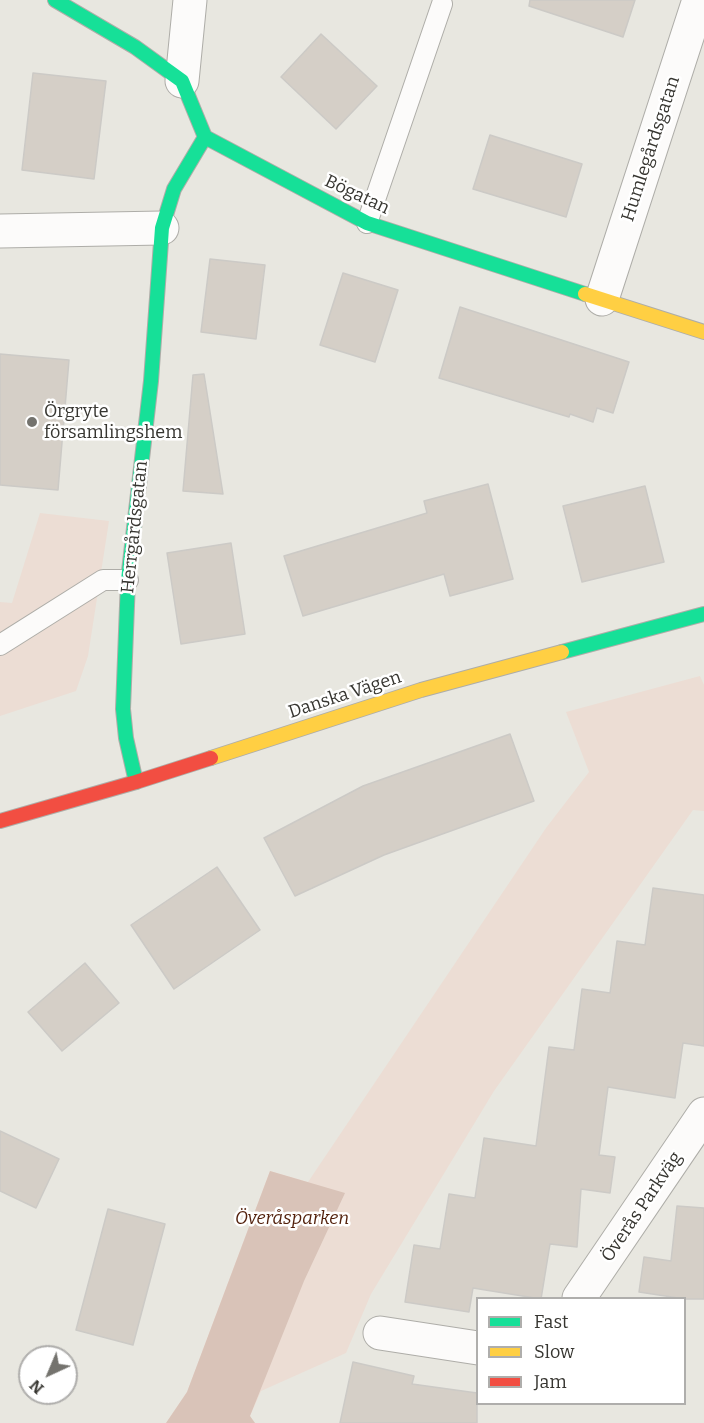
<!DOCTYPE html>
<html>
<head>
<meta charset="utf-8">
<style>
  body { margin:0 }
  #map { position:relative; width:704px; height:1423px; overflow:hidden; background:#e8e7e0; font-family:Bitter,serif }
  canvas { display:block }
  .legend { position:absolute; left:476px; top:1297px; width:210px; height:108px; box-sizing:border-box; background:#fff; border:2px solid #afaeac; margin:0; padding:8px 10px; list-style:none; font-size:18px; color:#363530 }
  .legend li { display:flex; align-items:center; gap:12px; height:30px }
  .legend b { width:30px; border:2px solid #afaeac }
  .north { position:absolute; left:18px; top:1345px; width:60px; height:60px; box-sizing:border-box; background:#fff; border:2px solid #afaeac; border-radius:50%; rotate:224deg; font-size:16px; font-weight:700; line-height:24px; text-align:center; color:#363530 }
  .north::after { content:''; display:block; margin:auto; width:21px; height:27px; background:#74736e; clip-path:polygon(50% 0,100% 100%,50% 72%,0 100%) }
</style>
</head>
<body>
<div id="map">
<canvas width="704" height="1423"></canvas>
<ul class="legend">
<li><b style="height:8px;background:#16e098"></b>Fast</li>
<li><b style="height:8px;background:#ffcf43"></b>Slow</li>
<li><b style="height:8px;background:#f24e42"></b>Jam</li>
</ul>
<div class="north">N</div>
</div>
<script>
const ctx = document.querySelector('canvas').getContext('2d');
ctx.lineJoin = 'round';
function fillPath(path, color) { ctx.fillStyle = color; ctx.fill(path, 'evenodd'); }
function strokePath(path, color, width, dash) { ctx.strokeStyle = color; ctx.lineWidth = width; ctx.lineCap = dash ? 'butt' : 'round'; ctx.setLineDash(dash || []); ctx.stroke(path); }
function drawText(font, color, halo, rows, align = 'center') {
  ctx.font = font + ' Bitter,serif'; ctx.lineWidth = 5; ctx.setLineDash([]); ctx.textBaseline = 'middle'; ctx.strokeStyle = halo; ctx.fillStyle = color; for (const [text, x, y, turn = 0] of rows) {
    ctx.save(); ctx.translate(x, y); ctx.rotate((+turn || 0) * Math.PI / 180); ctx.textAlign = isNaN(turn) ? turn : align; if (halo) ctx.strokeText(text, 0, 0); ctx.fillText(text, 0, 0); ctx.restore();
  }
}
const green = new Path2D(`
  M40,513L109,521L88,656L76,691L0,716V602L12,603Z
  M700,676L704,685V811L693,810L494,1091L371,1294L346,1353L261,1391L250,1416L255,1423H166L187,1392L270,1171L308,1182L546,828L589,772L566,712Z`);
const forest = new Path2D(`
  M270,1171L345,1193L304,1281L250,1416L255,1423H166L187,1392Z`);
const building = new Path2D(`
  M530,0H635L623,37L529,6Z
  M321,34L377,86L336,129L281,77Z
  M33,73L106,81L94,179L22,170Z
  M490,135L582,164L566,217L473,189Z
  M210,259L265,265L256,339L201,332Z
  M343,273L398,290L375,362L320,345Z
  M460,307L629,362L613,413L597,408L593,422L570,414L569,417L439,378Z
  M0,354L69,360L58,490L0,485Z
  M204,374L223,494L183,491L193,375Z
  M488,484L513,579L450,596L444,574L303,616L284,556L427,513L424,501Z
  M645,486L664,562L582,582L563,506Z
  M231,543L245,634L181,644L167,553Z
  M510,734L534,801L384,855L295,896L264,838L363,786Z
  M217,867L260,930L174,989L131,925Z
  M653,888L704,895V1046L683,1043L675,1098L608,1087L599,1155L615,1157L610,1193L581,1189L577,1247L550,1244L541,1299L473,1288L469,1312L405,1302L414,1245L440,1249L449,1194L475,1198L484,1138L536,1146L549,1047L574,1050L582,989L610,993L617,941L645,945Z
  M85,963L119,1003L62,1051L28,1012Z
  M0,1131L59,1159L36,1208L0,1191Z
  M677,1206L704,1208V1299H685L639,1292L644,1257L671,1261Z
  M108,1209L165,1224L133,1345L76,1330Z
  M353,1362L414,1376L412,1384L477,1393V1423H340Z`);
const lane = new Path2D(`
  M367,223L442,4
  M0,645L103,580H128`);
const street = new Path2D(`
  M182,81L190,0
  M0,231L162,228
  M602,299L699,0
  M579,1298L704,1114
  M380,1333L478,1348`);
const fast = new Path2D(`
  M55,0L135,47L182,81L205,137L367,223L585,294
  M562,652L704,614
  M136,782L126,738L123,709L128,580L151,381L162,228L174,189L205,137`);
const slow = new Path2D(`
  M585,294L704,332
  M211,758L421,690L562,652`);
const jam = new Path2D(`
  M0,821L136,782L211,758`);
const markers = [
  [32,422,6,"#74736e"]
];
const streetNames = [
  ["Humlegårdsgatan",651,149,-72],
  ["Bögatan",357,195,25],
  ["Herrgårdsgatan",135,527,-84],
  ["Danska Vägen",345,695,-18],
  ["Överås Parkväg",642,1207,-56]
];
const poiNames = [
  ["Örgryte",44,412],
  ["församlingshem",44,433]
];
const parkNames = [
  ["Överåsparken",292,1219]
];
fillPath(green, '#ecddd4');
fillPath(forest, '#d9c3b8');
fillPath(building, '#d5cfc7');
strokePath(building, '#cccac6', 1.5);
strokePath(lane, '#aeada8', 22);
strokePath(street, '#aeada8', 35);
strokePath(fast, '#aeada8', 16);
strokePath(slow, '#aeada8', 16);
strokePath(jam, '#aeada8', 16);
strokePath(lane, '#fcfbfa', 20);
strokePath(street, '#fcfbfa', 33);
strokePath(fast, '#16e098', 14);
strokePath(slow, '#ffcf43', 14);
strokePath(jam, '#f24e42', 14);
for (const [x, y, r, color] of markers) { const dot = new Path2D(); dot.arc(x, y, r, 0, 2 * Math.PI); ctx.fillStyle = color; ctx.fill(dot); strokePath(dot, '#fff', 2); }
drawText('18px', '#363530', '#fff', streetNames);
drawText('18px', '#363530', '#fff', poiNames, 'left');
drawText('italic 18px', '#511f0a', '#fff', parkNames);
</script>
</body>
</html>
